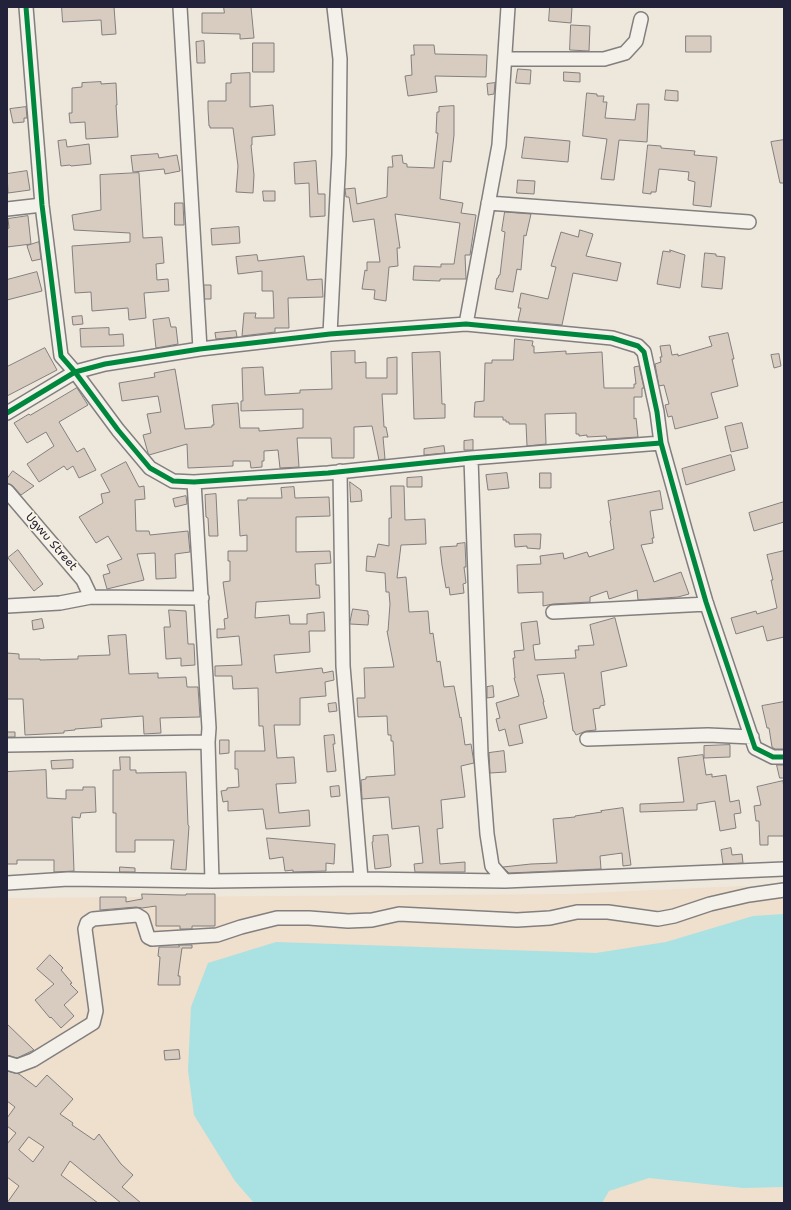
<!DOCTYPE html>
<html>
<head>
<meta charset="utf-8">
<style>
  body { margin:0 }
  #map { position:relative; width:791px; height:1210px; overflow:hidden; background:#eee7dc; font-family:"Shantell Sans",sans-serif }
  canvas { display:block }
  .frame { position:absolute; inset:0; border:8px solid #22223b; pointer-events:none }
</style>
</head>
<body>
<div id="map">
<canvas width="791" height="1210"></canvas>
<div class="frame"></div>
</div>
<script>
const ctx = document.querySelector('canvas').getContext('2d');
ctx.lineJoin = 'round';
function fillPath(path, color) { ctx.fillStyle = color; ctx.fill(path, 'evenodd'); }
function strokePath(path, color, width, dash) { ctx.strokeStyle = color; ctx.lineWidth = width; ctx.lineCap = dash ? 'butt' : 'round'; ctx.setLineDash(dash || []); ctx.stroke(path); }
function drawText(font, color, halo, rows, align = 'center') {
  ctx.font = font + ' "Shantell Sans",sans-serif'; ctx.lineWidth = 3.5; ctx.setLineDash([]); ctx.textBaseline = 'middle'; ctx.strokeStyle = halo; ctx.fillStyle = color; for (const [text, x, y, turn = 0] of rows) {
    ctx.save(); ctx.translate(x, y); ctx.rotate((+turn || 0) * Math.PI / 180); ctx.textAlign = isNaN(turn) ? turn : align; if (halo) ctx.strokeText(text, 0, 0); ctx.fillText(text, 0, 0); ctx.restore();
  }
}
const built = new Path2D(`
  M742,886L784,892V1203H7V898L569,894Z`);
const water = new Path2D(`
  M784,914V1187L743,1188L649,1178L609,1191L602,1203H254L235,1181L194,1115L188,1070L191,1007L208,963L276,942L596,953L666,942L753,916Z`);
const building = new Path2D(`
  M62,7H114L116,34L102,35L101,20L63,22Z
  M224,7H251L254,38L240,39V34L202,33V13H224Z
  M550,7H572L571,23L549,21Z
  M571,25L590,26L589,51L570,50Z
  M686,36H711V52H686Z
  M204,41L205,63H197L196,42Z
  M253,43H274V72H253Z
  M414,45H434L435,54L487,55L486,77L435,76L437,92L408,96L405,76L412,75L411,55H414Z
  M518,69L531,70L530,84L516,83Z
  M564,72L580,73V82L564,81Z
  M250,73V107L273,105L275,135L252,137V145H251L254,175L253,193L236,192L238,166L233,128H210V126H209L208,109V101H226V83H231V74Z
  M101,82V84L116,83L117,105H116L118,137L86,139L85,122L70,123L69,113H72V88L82,87V83Z
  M495,83L494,94L488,95L487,84Z
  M666,90L678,91V101L665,100Z
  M587,93L597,94V96H604L603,102H607L605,118L635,120L637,104H649L647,142L619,140L614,180L601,179L607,139L583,136Z
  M454,106V135L451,162L443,161L440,199L463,203L461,213L476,215L470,255H465L466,279H440V281L413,280L414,266L441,267V264H454L460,223L395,214L400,248H397L398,266L389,267L386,301L374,299L375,290L362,289L365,270L367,271V262H380L374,219L353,222L349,197H346L345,189L355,188L357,204L387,197L388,167H393L392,156L402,155L403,163L407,164V167L434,168L438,133H436L437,112H439V107Z
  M26,107L27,118H24V122L13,123L10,109Z
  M525,137L570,141L568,162L522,158Z
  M66,140L67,147L89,144L91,164L71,166L70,165L61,166L58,141Z
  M784,140V183H780L771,142Z
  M648,145L661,146V148L695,151L694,155L717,157L711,207L693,205L695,182L688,180L689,172L659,169L656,192H651V194L643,193Z
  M158,154L159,158L177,155L180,171L165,174L164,169L133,172L131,156Z
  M316,161L318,194H325V216L310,217L309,183L295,184L294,163Z
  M27,171L30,190L8,193L7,174Z
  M139,173L143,238L162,237L164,263L156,264L157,280L168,279L169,291L144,293L146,318L129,320L128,308L92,311L91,292L75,293L72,246L130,242V233L74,230L72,215L101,210L100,175Z
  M518,180L535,181L534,194L517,193Z
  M263,191H275V201H264Z
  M175,203H183L184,225H175Z
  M505,212L531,214L526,236L524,235L521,270L517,269L513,292L495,289L497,278H498L499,275H500L505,232L502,231Z
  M28,216L31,244L7,247V229L9,228L8,219Z
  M239,227L240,243L212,245L211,229Z
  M580,230L593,234L586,256L621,263L617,281L573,273L562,325L518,321L521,308H518L521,293L548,299L556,267L551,266L561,232L578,237Z
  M39,242L41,259L32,261L27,246Z
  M670,250L685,255L680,288L657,284L663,251L670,252Z
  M705,253L716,254V256L725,257L722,289L702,287Z
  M257,255L258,261L304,256L307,280L322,279L323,297L288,298L289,328H275V332L242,336L244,313H256L255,318H274L273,291H262V271L238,274L236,257Z
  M37,272L42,291L7,300V280Z
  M204,285H211V299H205Z
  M82,316L83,324L73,325L72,317Z
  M169,318L171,327H176L178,344L156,348L153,320Z
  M109,328V335L123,334L124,346L81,347L80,329Z
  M236,331L237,337L216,339L215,333Z
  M728,333L734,359H732L738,386L711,393L718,418L675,429L672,416L668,417L665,405L669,404L664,385L659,386L655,364L661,362L660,357H662L660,346L670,345L672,355L678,354V356L712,346L709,337Z
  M515,339L533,341L532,346H534V353L566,351V354L602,352L604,388H634V384H636L634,367L639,366L644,388H642V397H634V419L636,418L638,437L607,439L606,436L587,437V435L579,436V434H576V413L545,414L546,444L527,446L526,424H509V422H506V420H503V417H474L475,402L484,401L485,363H492V360H513Z
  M45,348L57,370L7,396V367Z
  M355,351V363L366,362V378H387V358L397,357V394H382L384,427H386L388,437H383L385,459L379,460L372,426L354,427V458H332L331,438H297L299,467L280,468L278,450L264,451V461H262V467L251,468L250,461H233V466L188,468L187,444L149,455L148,453L143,435L151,433L147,414L161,412L158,396L122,401L119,383L155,377L154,373L175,369L185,429L212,427V425H214L212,405L238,403L240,428H259V431L303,428V409L241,411V401H243L242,368L263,367L265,395L300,393V390L332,389L331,352Z
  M440,352L442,404H445V418L414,419L412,353Z
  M779,354L781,366L774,368L771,355Z
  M77,388L88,405L59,422L77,452L84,448L96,470L79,478L73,466L67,470L64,466L39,482L27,464L54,446L46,432L27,443L14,423L29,414L30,415Z
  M742,423L748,448L731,452L725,427Z
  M473,440V450H464V441Z
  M444,446L445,453L424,455V449Z
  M731,455L735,470L686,485L682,469Z
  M126,462L139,487L144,486L145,499L135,500L136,531H149L150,535L188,531L190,552L175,554L176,578L156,579L155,553L137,554L144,580L107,589L103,575L110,573L107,565L122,559L108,536L96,543L79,517L103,503L101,494L110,492L101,475Z
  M13,471L34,486L21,495L13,486L7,483V479Z
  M507,473L509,488L488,490L486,475Z
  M540,473H551V488H540Z
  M422,477V487H407V478Z
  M350,482L361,490L362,501L351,502Z
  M391,486H404L405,520L425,519L426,544L401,545L397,578L406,577L409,612L428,611L430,634L433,633L437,662L440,661L444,687L454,686L460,718L461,717L465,745L471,744L474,763L461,766L465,797L441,800L443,828L437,829L440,864L465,862V872H415L414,864L423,863L419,826L392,829L389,797L362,799L361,780L366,779V777L395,775L393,741H391V735H388L387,716L358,717L357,698H365L364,668L394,667L387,631H388L390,604L389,592H386L385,573L366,571L367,556L375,557L378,544L389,546V518H391Z
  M294,487L295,498L329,497L330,516L296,517V552L330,551L331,563L315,564L316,585H319L320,598L256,602L255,618L289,615L290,624H307V614L324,612L325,631H309L310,652L274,655L276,673L322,668L323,673L333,671L334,680L325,682L326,696L300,698V725H274L277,758L294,757L296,783L276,784L279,813L309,810L310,826L266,829L263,809L228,811V801L223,802L221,791L227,790V788L239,787L238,769H235V751H265L263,726H259L258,688L233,689L232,676H215V666L242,665L239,636L217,638V629H225L224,619L228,618L223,582L230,581V561H228V551H247V535L240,536L238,500H247V498H282L281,488Z
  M660,491L663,509L650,511L654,538H652L653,543L641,545L654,582L681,572L689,594L678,597L638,600L637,590L609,599L607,591L590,597V602L553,604L543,606V592L518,593L517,565L541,564L540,556L563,553L564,559L587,552L589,557L614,549L611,527L610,521L611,520L608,501Z
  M216,494L218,536H209L208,518L206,517L205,495Z
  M186,496L187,504L175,507L173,499Z
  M784,502V522L754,531L749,513Z
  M532,534H541L540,549L527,548V546L515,547L514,535Z
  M465,543L466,567H464L466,583L463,584L464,593L450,595L449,587L446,588L442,565L440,547L457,546V544Z
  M18,550L43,584L34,591L8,558Z
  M784,551V637L767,641L763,626L736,634L731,618L756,611L757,614L777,608L771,580H773L767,555Z
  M353,609L368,611V615H369L368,625L350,624Z
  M169,610L186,611L188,644H194L195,665L181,666V658L166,659L164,627H170Z
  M615,618L627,666L601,672L605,705L600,706V708L593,709L596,730L586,731L576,735L574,731H573L564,673L537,675L544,702H543L547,718L519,725L523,743L509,746L505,729L499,731L496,719L500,718L496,703L519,696L514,678H515L513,658H515L514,651L524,650L521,623L537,621L540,644L533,645L535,660L576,658L575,650H579L578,646L594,645L590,625Z
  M42,619L44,628L33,630L32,621Z
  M126,635L129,674L158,673V678L186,677L187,687H198L200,717L160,718L161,733L144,734L143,716L101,719L102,727L75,729V730L64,731V733L25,735L23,699H7V653L19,654V659H40V660L78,659V656L110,655L108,636Z
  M493,686L494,697L487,698V687Z
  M784,702V749H775L772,747L769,728H767L762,706Z
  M336,703L337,711L329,712L328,704Z
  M7,732H15V737H7Z
  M334,735L335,744H333L336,771L327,772L324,736Z
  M220,740H229V753L220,754Z
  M730,745V757L704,758V746Z
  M504,751L506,772L490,773L489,753Z
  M703,755L706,775L712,774V777L726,775L730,802L739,800L741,813L734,814L736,828L720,831L715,801L697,804V810L640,812V804L684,802L678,758Z
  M120,757H130V770H136V773L186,772L188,825L189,826L186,870L171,869L174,840H135V852H116V813H113V770H120Z
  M73,760V768L52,769L51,761Z
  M777,765H784V778H780Z
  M46,770L47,798L66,799V790H83V787H95L96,812L81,813L80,818L72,817L74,871L54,872V860H17V864H7V772Z
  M783,781L784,788V836H768V845H760L759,821H756L754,806L761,805L757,787Z
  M339,786L340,796L331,797L330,787Z
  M623,808L631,865L623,866L622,853L600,856L601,869H600L509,873L503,867L531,864L557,863L553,819L575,817V816L602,812L601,811Z
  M388,835L391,866L390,867L375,869L372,842H373V836Z
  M267,838L335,844L334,864L326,863V871L293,872V870L285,871L283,857L270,859Z
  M731,848L732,855L742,854L743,863L723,864L721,850Z
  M120,867L135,868V872H120Z
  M142,894L180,895H186V894H215V926H192V929H180V926H156V906L142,908L136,907L100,910V897H126V902L142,899Z
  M179,945H192V948H182L178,976H180V985H158L160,957L158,956L159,947H179Z
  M50,955L63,968L61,970L72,983L70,984L78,992L64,1005L74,1016L61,1028L51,1017L50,1018L35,1000L54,984L37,969Z
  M7,1024L34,1050L17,1058L7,1055Z
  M179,1050L180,1059L165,1060L164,1051Z
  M7,1071L19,1074L36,1087L47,1075L73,1099L60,1114L73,1123L72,1125L94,1140L99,1134L121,1164L133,1175L122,1187L141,1203H121L70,1161L61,1175L98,1203H7L19,1186L7,1177V1144L16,1133L7,1126V1118L15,1107L7,1101ZM29,1137L44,1147L33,1162L19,1150Z`);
const minor = new Path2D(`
  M26,7L42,205L61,356L75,372L118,430L150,468L173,481L194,482L328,473L471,458L661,443
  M180,7L200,349
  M505,59H604L625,53L636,41L641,19
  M488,203L749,222
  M7,209L42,205
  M466,324L499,145L508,7
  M330,334L339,155L340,59L334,7
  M7,413L75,372L105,364L200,349L330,334L466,324L612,338L638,346L644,352L657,412L661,443L686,533L706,602L755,748L773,757H784
  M471,458L481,755L487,834L492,866L505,881
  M340,471L343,666L361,879
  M194,482L209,728L208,742L212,881
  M7,491L83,580L91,597
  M7,606L60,603L91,597L202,598
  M553,612L707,604
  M587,739L708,735L752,737
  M7,745L208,742
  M7,883L68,879L212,881L361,879L505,881L784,869
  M7,1063L17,1066L33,1060L93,1023L96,1011L85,929L87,923L93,919L137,915L142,918L148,937L152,939L217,935L241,927L277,918H309L348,921L372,920L399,914L517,920L550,918L577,912H608L658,919L674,916L710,904L749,895L784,890`);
const cycleway = new Path2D(`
  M26,7L42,205L61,356L75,372L118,430L150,468L173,481L194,482L328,473L471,458L661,443
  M7,413L75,372L105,364L200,349L330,334L466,324L612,338L638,346L644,352L657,412L661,443L686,533L706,602L755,748L773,757H784`);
const streetNames = [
  ["Ugwu Street",51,542,49]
];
fillPath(built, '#efdfcd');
fillPath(water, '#aae1e2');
fillPath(building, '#d8ccc1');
strokePath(building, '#827f7f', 1);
strokePath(minor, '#827f7f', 16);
strokePath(minor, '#f4f0ea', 13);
strokePath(cycleway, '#00873e', 5);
drawText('12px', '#22223b', '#fcf5e5', streetNames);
</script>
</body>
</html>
